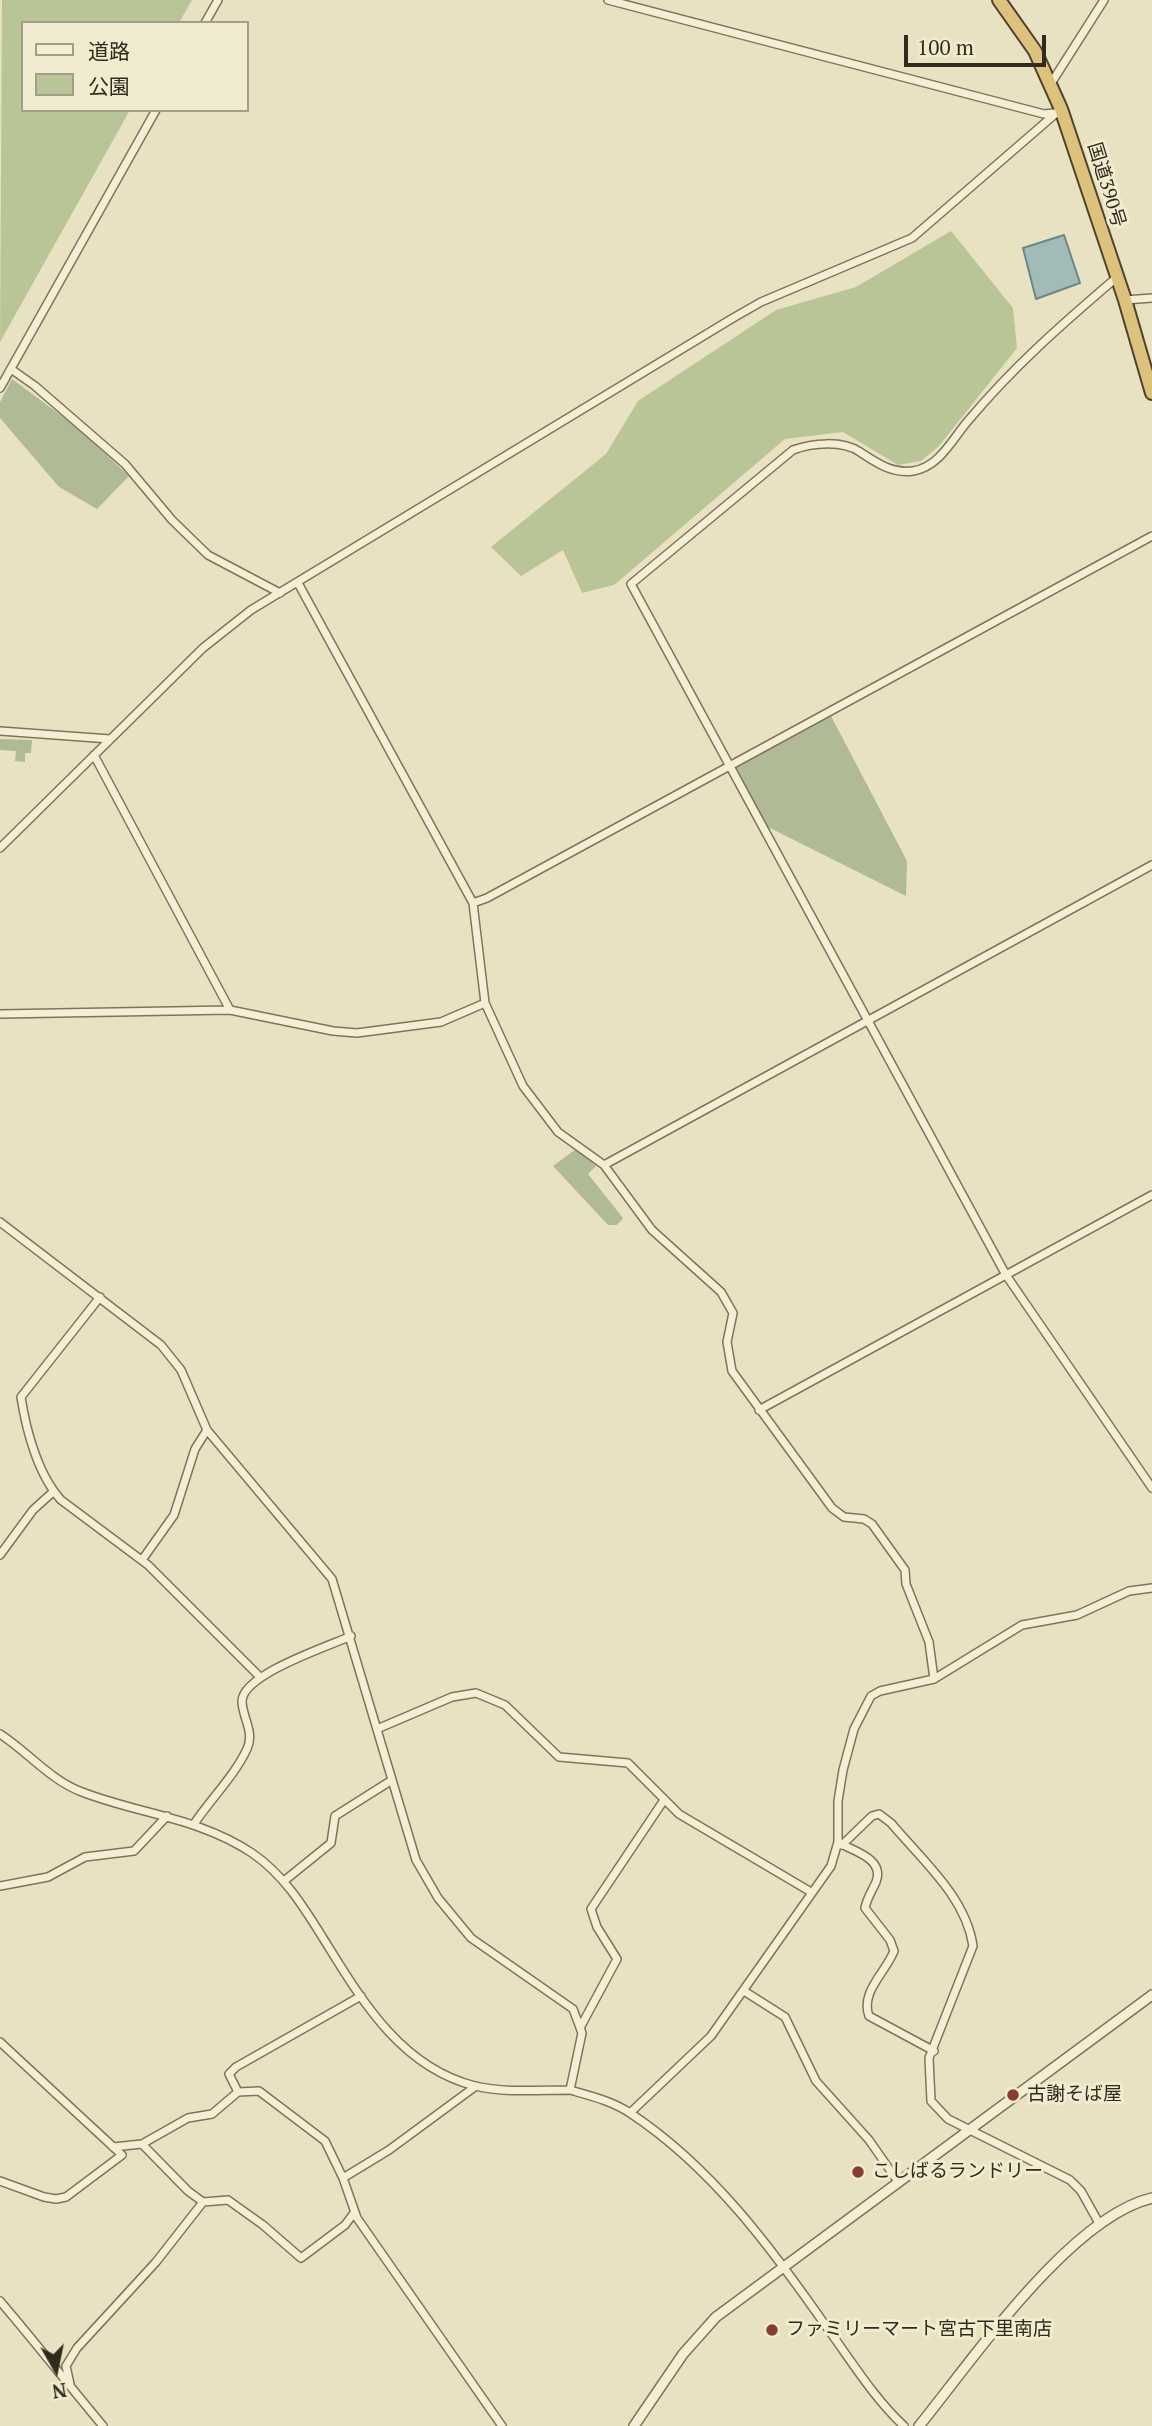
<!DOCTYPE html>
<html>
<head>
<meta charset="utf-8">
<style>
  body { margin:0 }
  #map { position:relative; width:1152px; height:2426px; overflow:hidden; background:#e8e2c2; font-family:"PT Serif","Noto Sans JP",serif }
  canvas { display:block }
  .legend { position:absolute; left:21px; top:21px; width:228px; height:91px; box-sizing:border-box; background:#f1ebd0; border:2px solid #a49e89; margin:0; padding:9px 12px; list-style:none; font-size:21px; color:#312a1e }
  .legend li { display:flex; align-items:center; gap:14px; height:35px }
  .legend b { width:35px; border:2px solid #a49e89 }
  .north { position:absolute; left:21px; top:2335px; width:70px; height:70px; -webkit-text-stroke:5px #f1ebd0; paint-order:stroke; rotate:171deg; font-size:19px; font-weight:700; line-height:28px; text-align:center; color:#312a1e }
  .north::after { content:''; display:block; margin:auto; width:24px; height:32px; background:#312a1e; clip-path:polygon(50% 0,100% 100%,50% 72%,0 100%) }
  .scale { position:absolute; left:904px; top:35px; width:142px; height:32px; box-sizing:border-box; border:4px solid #312a1e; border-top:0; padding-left:9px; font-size:21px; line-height:24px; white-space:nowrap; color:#312a1e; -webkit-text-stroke:5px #f1ebd0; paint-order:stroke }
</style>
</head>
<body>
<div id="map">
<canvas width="1152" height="2426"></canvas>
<ul class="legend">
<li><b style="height:9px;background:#f4efd4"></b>道路</li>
<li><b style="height:19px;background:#b9c597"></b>公園</li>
</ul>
<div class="north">N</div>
<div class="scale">100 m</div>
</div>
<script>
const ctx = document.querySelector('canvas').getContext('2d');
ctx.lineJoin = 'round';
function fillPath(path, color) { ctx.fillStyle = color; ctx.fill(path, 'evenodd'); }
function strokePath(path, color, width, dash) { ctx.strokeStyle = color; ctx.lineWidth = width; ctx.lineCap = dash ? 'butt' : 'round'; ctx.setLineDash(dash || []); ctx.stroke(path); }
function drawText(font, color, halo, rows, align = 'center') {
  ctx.font = font + ' "PT Serif","Noto Sans JP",serif'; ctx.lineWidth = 6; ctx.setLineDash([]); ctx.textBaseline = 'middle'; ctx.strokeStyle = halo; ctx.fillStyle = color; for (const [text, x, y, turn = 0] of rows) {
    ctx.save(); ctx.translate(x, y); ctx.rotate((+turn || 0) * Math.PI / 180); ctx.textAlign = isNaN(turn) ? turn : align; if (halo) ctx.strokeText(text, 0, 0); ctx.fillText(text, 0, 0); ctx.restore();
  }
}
const green = new Path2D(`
  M2,0H192L179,23H23V110H130L0,342Z
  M951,231L1013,308L1017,348L939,446L921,461L898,465L843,432L785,439L614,585L582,593L563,550L521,576L491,547L606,454L638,401L776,310L856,287Z`);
const cemetery = new Path2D(`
  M12,379L78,428L129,476L97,509L59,487L0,418V402Z
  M831,716L907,861L906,896L764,825L732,767Z
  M0,739L32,740L31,753H25V762L15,761L16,751L0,750Z
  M576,1149L596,1166L588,1174L623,1218L617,1225H608L553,1166Z`);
const water = new Path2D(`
  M1064,235L1080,283L1036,299L1023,248Z`);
const minor = new Path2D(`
  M608,0L1044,114L1054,113
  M205,23L218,0
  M1050,85L1104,0
  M1116,278C1061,325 1014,366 967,422C952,440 939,467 913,471C892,474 877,463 860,452C842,440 812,443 793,450L631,584L1006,1275L1152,1488
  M1125,300L1152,298
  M11,369L35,386L125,464L172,520L208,555L280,593
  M0,388L156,110
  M298,583L473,903L485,1003L523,1086L558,1132L604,1165L652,1230L721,1292L733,1313L727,1342L732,1371L832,1508L844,1517L864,1519L872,1524L905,1570L906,1584L929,1642L934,1679
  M0,731L110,739
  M94,755L230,1010
  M0,848L203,648L251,610L733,318L761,302L912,238L1061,109
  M473,903L487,898L1152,536
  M0,1014L230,1010L333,1031L357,1033L441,1022L485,1003
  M604,1165L1152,865
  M0,1222L161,1345L181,1370L207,1430L332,1579L416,1860L438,1898L471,1938L573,2009L582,2033L570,2090C539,2090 505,2093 475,2086C400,2067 361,1999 323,1938C303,1906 284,1875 252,1853C200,1818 139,1814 82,1792C50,1780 28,1752 0,1734
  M100,1297L21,1397C26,1430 38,1475 61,1500L148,1565L260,1677
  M759,1410L1152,1195
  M0,1555L33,1510L54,1491
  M142,1560L174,1515L195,1449L207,1430
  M377,1729L452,1697L476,1693L505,1705L559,1757L628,1763L679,1814L811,1892
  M194,1824C210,1800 235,1775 247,1749C255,1732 242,1717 242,1701C243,1674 329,1646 351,1636
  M839,1843C854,1851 885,1859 876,1882C872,1891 867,1898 865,1908L890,1940L894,1951C886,1972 860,1992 869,2016L934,2051
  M842,1845L872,1816L879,1814L891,1823C922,1860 966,1897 973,1946L929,2058L931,2101L948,2119L1070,2180L1081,2191L1100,2225
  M284,1881L331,1843L335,1816L392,1780
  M0,1886L48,1877L85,1857L134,1851L167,1816
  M744,1991L785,2017L816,2081L869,2140L899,2183
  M361,1996L236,2067L229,2074L238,2092L259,2091L325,2141L343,2178L357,2218L502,2426
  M581,2026L617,1959L597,1927L591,1909L664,1800
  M0,2042L122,2155L66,2197L56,2199L44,2197L0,2181
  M570,2090C591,2096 612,2101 630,2113C712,2167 773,2250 828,2329C852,2362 874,2398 904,2426
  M630,2113L711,2036L831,1866L838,1842V1801L843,1770L854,1729L871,1696L880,1691L934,1679L1022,1625L1077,1615L1129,1591L1152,1588
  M142,2144L188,2191L203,2202
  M113,2147L142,2144L188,2118L212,2114L238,2092
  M343,2178L389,2150L476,2086
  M0,2301C35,2342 68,2384 103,2426
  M70,2384L66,2366L77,2348L156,2262L203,2202L228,2200L263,2225L301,2258L345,2225L354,2213`);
const tertiary = new Path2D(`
  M634,2426L683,2354L716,2317L1152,1995
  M919,2426C972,2361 1070,2217 1152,2198`);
const trunk = new Path2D(`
  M999,0L1035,51L1061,109L1125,300L1152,393`);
const markers = [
  [1013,2095,7,"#883c32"],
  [858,2172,7,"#883c32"],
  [772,2330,7,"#883c32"]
];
const streetNames = [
  ["国道390号",1106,185,73]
];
const poiNames = [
  ["古謝そば屋",1027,2095],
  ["こしばるランドリー",872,2172],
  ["ファミリーマート宮古下里南店",786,2330]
];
fillPath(green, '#b9c597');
fillPath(cemetery, '#b1ba96');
fillPath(water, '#a3bbb7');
strokePath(water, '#6c8885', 2);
strokePath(minor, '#80735b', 10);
strokePath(tertiary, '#80735b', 12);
strokePath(trunk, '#4e412f', 16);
strokePath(minor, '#f4efd4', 7);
strokePath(tertiary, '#f4efd4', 9);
strokePath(trunk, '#dcc27c', 12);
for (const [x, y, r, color] of markers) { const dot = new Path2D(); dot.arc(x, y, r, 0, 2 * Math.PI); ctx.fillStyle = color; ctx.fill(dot); strokePath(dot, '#f1ebd0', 2.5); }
drawText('19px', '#312a1e', '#f1ebd0', streetNames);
drawText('19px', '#312a1e', '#f1ebd0', poiNames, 'left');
</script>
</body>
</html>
